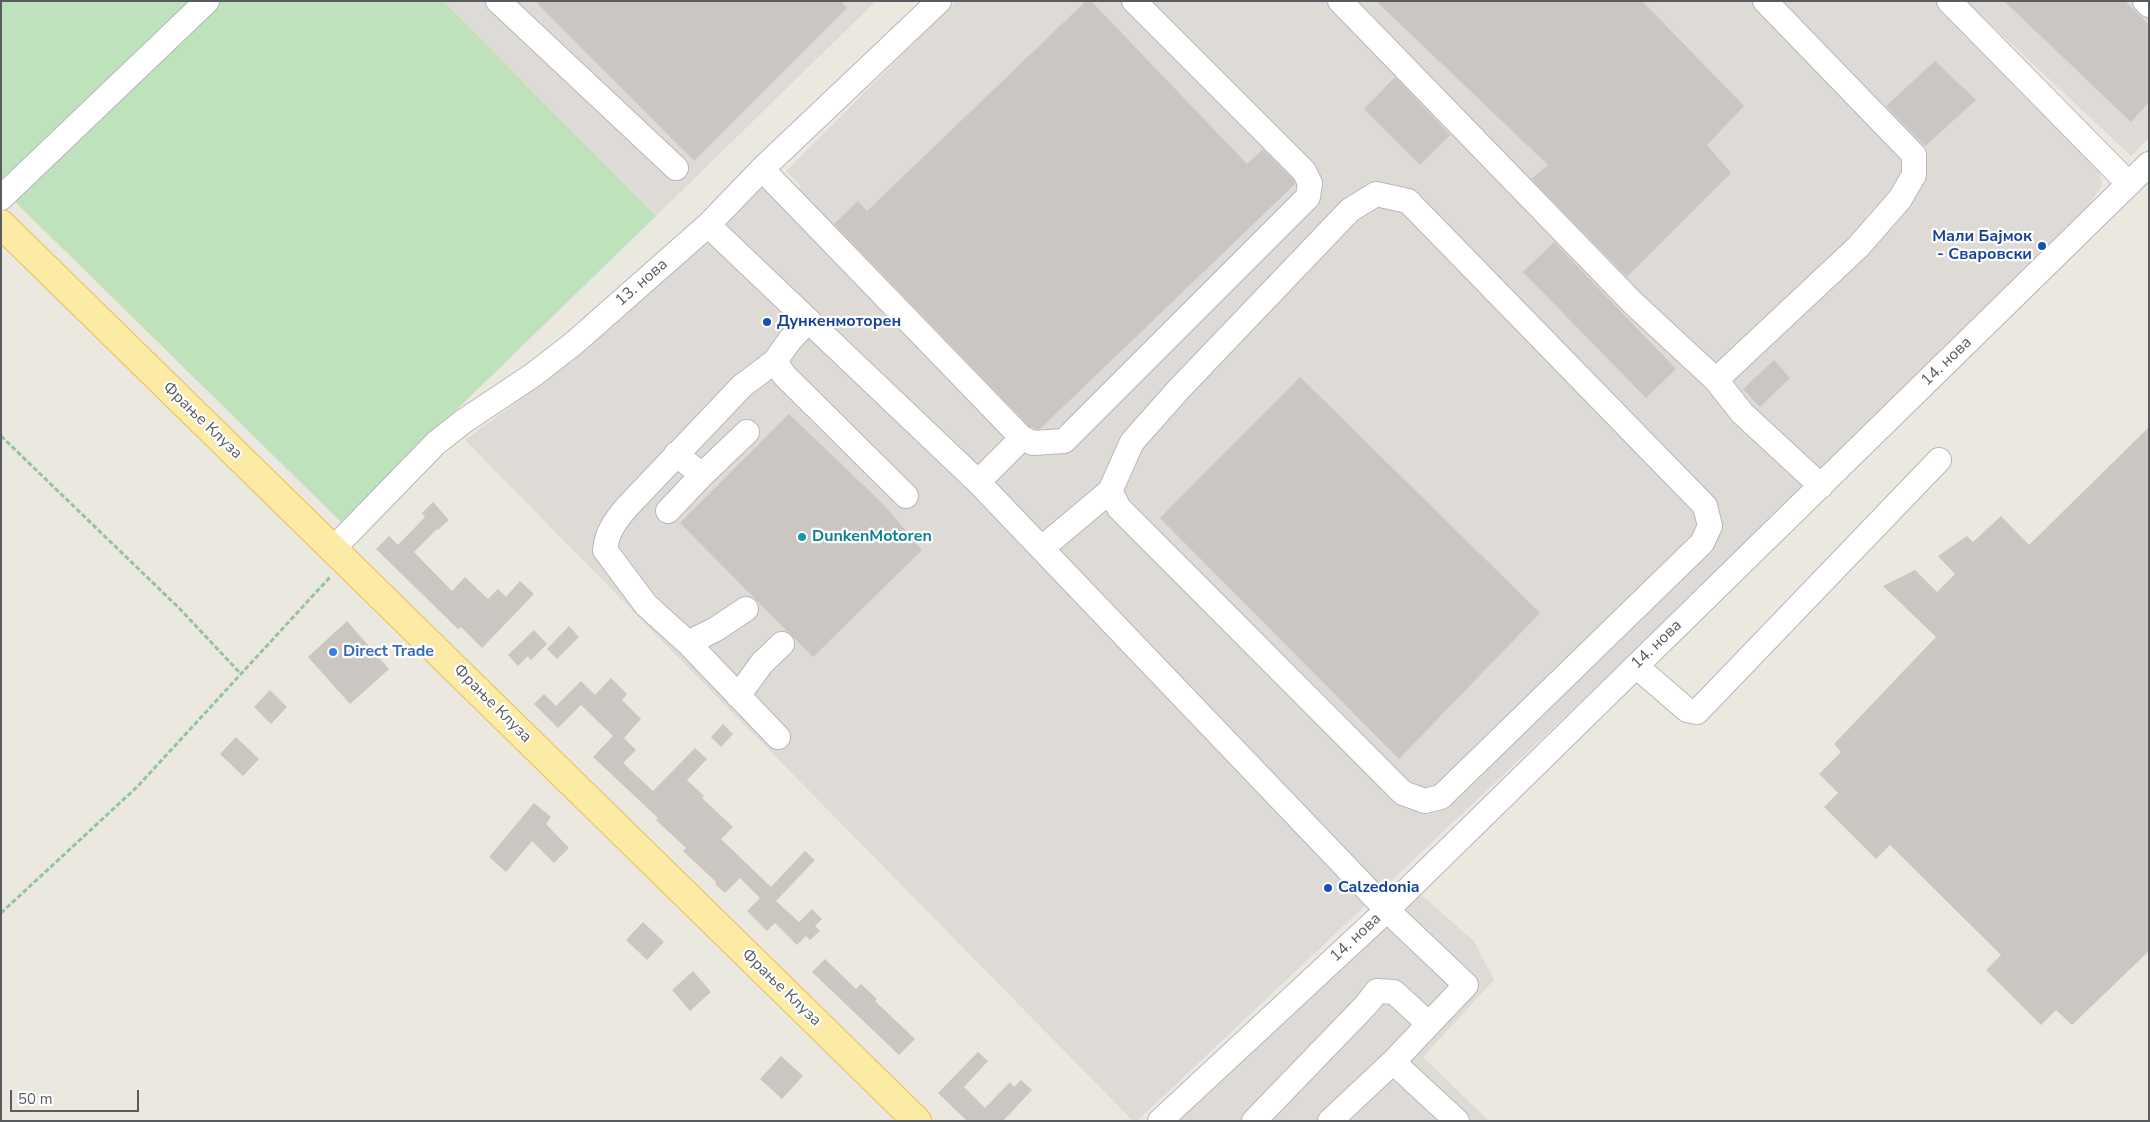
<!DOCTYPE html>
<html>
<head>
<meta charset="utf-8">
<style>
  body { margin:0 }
  #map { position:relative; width:2150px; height:1122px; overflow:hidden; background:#ebe8df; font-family:"Nunito Sans",sans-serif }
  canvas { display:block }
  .frame { position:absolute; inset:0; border:2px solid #585c60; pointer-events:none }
  .scale { position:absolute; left:10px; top:1090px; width:129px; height:22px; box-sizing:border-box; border:2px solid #585c60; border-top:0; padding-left:6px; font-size:15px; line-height:18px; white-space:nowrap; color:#585c60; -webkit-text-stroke:4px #fff; paint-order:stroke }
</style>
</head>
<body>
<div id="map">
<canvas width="2150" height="1122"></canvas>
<div class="frame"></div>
<div class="scale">50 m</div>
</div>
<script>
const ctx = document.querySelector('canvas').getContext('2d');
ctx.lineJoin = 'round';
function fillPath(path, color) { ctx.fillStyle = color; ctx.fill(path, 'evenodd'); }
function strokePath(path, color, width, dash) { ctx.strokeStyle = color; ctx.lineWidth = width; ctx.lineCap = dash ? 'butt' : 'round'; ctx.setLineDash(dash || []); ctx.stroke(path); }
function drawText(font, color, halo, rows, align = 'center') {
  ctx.font = font + ' "Nunito Sans",sans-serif'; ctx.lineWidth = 4.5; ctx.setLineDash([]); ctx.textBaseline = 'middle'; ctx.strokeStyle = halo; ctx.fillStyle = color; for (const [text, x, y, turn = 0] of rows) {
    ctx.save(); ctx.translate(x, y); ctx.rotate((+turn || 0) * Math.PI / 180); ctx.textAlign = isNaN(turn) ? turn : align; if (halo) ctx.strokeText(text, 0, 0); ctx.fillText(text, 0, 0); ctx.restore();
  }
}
const industrial = new Path2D(`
  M443,1H876L656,216Z
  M956,1H1936L2098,164L2102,185L2086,209L1609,675L1137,1121H1133L465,440L567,365L762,178L785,201L801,186L786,171Z
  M1966,1H2149V138L2131,156Z
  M1417,891L1474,941L1494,980L1423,1057L1489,1121H1177Z`);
const green = new Path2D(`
  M1,1H443L656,216L341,522L1,188Z`);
const building = new Path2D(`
  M535,1H841L847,8L694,161Z
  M1086,1H1091L1247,164L1263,149L1293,179L1295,184L1040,429H1036L1030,427L834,224L858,201L867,211Z
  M1376,1H1642L1744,106L1707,145L1731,173L1627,277L1531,179L1548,165Z
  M2004,1H2125L2149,25V102L2131,122Z
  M1935,61L1976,100L1925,146L1886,106Z
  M1395,77L1450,135L1420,165L1364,109Z
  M1554,242L1676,369L1646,398L1523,272Z
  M1774,360L1790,378L1760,407L1743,389Z
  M1300,377L1540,613L1399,759L1160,518Z
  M789,414L884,505L922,550L813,657L680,523Z
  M2149,427V951L2072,1025L2056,1010L2041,1025L1986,970L2001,955L1890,845L1876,859L1824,807L1838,793L1819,774L1841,752L1834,744L1936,637L1883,586L1915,570L1937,592L1955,574L1938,556L1967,536L1973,542L2001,516L2029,545Z
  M433,502L449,520L438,530L437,529L414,552L452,591L465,577L488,599L498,589L506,597L520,581L534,594L482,648L461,627L458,629L376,549L389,536L398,545L425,517L422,513Z
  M347,621L389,669L350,704L308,657Z
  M569,626L579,637L557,659L547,649Z
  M534,630L547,644L531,660L528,656L518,666L508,655Z
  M611,678L627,694L622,700L641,719L624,738L636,750L623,763L653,791L695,748L707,759L687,780L704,796L702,798L733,827L721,839L771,887L805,851L815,860L776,901L799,922L812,909L822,919L815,926L820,931L810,940L806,936L797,945L775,923L767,931L747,911L760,898L740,878L725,893L715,884L716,882L683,851L686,848L656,820L658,818L593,757L613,736L581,705L558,728L534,704L544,694L556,706L581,681L595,695Z
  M270,690L287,707L271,724L254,707Z
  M723,724L733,734L721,747L711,737Z
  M236,737L259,759L243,776L220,754Z
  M534,803L551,817L546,824L569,848L554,863L532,841L506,872L489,857Z
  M643,922L664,942L647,960L626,940Z
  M825,959L856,989L861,984L877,999L875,1001L915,1039L899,1055L812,972Z
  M693,971L711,992L690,1011L672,990Z
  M978,1052L988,1061L964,1087L985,1108L1010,1082L1014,1087L1021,1080L1032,1090L1003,1121H967L938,1093Z
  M781,1056L803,1076L782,1099L760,1079Z`);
const path = new Path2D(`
  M1,436L179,608L240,673
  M1,913L137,787L331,576`);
const minor = new Path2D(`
  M498,1L676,168
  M1340,1L1633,303L1716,380L1742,413L1821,486
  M1949,1L2129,184
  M2145,1L2149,5
  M762,169L1022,438L1033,443L1064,441L1308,197L1310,183L1304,171L1134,1
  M1,198L207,1
  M708,225L978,482L1387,910L1466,985L1393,1062L1457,1121
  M808,321L790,340L775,361L784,375L906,496
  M775,361L742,386L627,507C615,521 607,532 605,550L646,605L688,643L778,737
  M1716,380L1858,247L1900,199L1914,175V155L1765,1
  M702,475L747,432
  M978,482L1022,438
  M668,511L702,475L676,454
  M1042,548L1110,491L1132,442L1179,389L1350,210L1376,194L1408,201L1705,506L1710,526L1702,543L1441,797L1425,801L1403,793L1119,508L1110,491
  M333,549L436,443L464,421L533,375L573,344L708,225L762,169L939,1
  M688,643L716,629L746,609
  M1636,666L1687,710L1697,712L1939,460
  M738,696L762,663L782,644
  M1160,1121L1387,910L2149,164
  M1254,1121L1366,1005L1377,991L1394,992L1429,1024
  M1330,1121L1393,1062`);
const major = new Path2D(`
  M1,224L917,1121`);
const markers = [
  [2042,246,5,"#1a4fb4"],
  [767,322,5,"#1a4fb4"],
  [802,537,5,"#0f9aa8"],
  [333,652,5,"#3f7fe0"],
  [1328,888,5,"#1a4fb4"]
];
const transitNames = [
  ["Мали Бајмок",2032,237,"right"],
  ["- Сваровски",2032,255,"right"],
  ["Дункенмоторен",777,322],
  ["Calzedonia",1338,888]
];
const streetNames = [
  ["13. нова",642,283,-41],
  ["14. нова",1947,362,-44],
  ["Фрање Клуза",202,421,44],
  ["14. нова",1657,645,-44],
  ["Фрање Клуза",492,704,45],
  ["14. нова",1356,938,-43],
  ["Фрање Клуза",781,988,44]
];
const cultureNames = [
  ["DunkenMotoren",812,537]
];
const shopNames = [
  ["Direct Trade",343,652]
];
fillPath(industrial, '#dedbd7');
fillPath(green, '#bde2bc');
fillPath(building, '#cbc6c1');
strokePath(minor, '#b5b7bc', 26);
strokePath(major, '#eabe59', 30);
strokePath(path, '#96c2a1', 3, [5, 2.5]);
strokePath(minor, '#fff', 24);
strokePath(major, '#fbeba4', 28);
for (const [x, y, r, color] of markers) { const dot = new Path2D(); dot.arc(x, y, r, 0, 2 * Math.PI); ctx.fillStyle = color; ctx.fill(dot); strokePath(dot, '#fff', 2); }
drawText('bold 16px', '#164399', '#fff', transitNames, 'left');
drawText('16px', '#585c60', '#fff', streetNames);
drawText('bold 16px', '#0d838f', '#fff', cultureNames, 'left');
drawText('bold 16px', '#366cbe', '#fff', shopNames, 'left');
</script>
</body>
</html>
